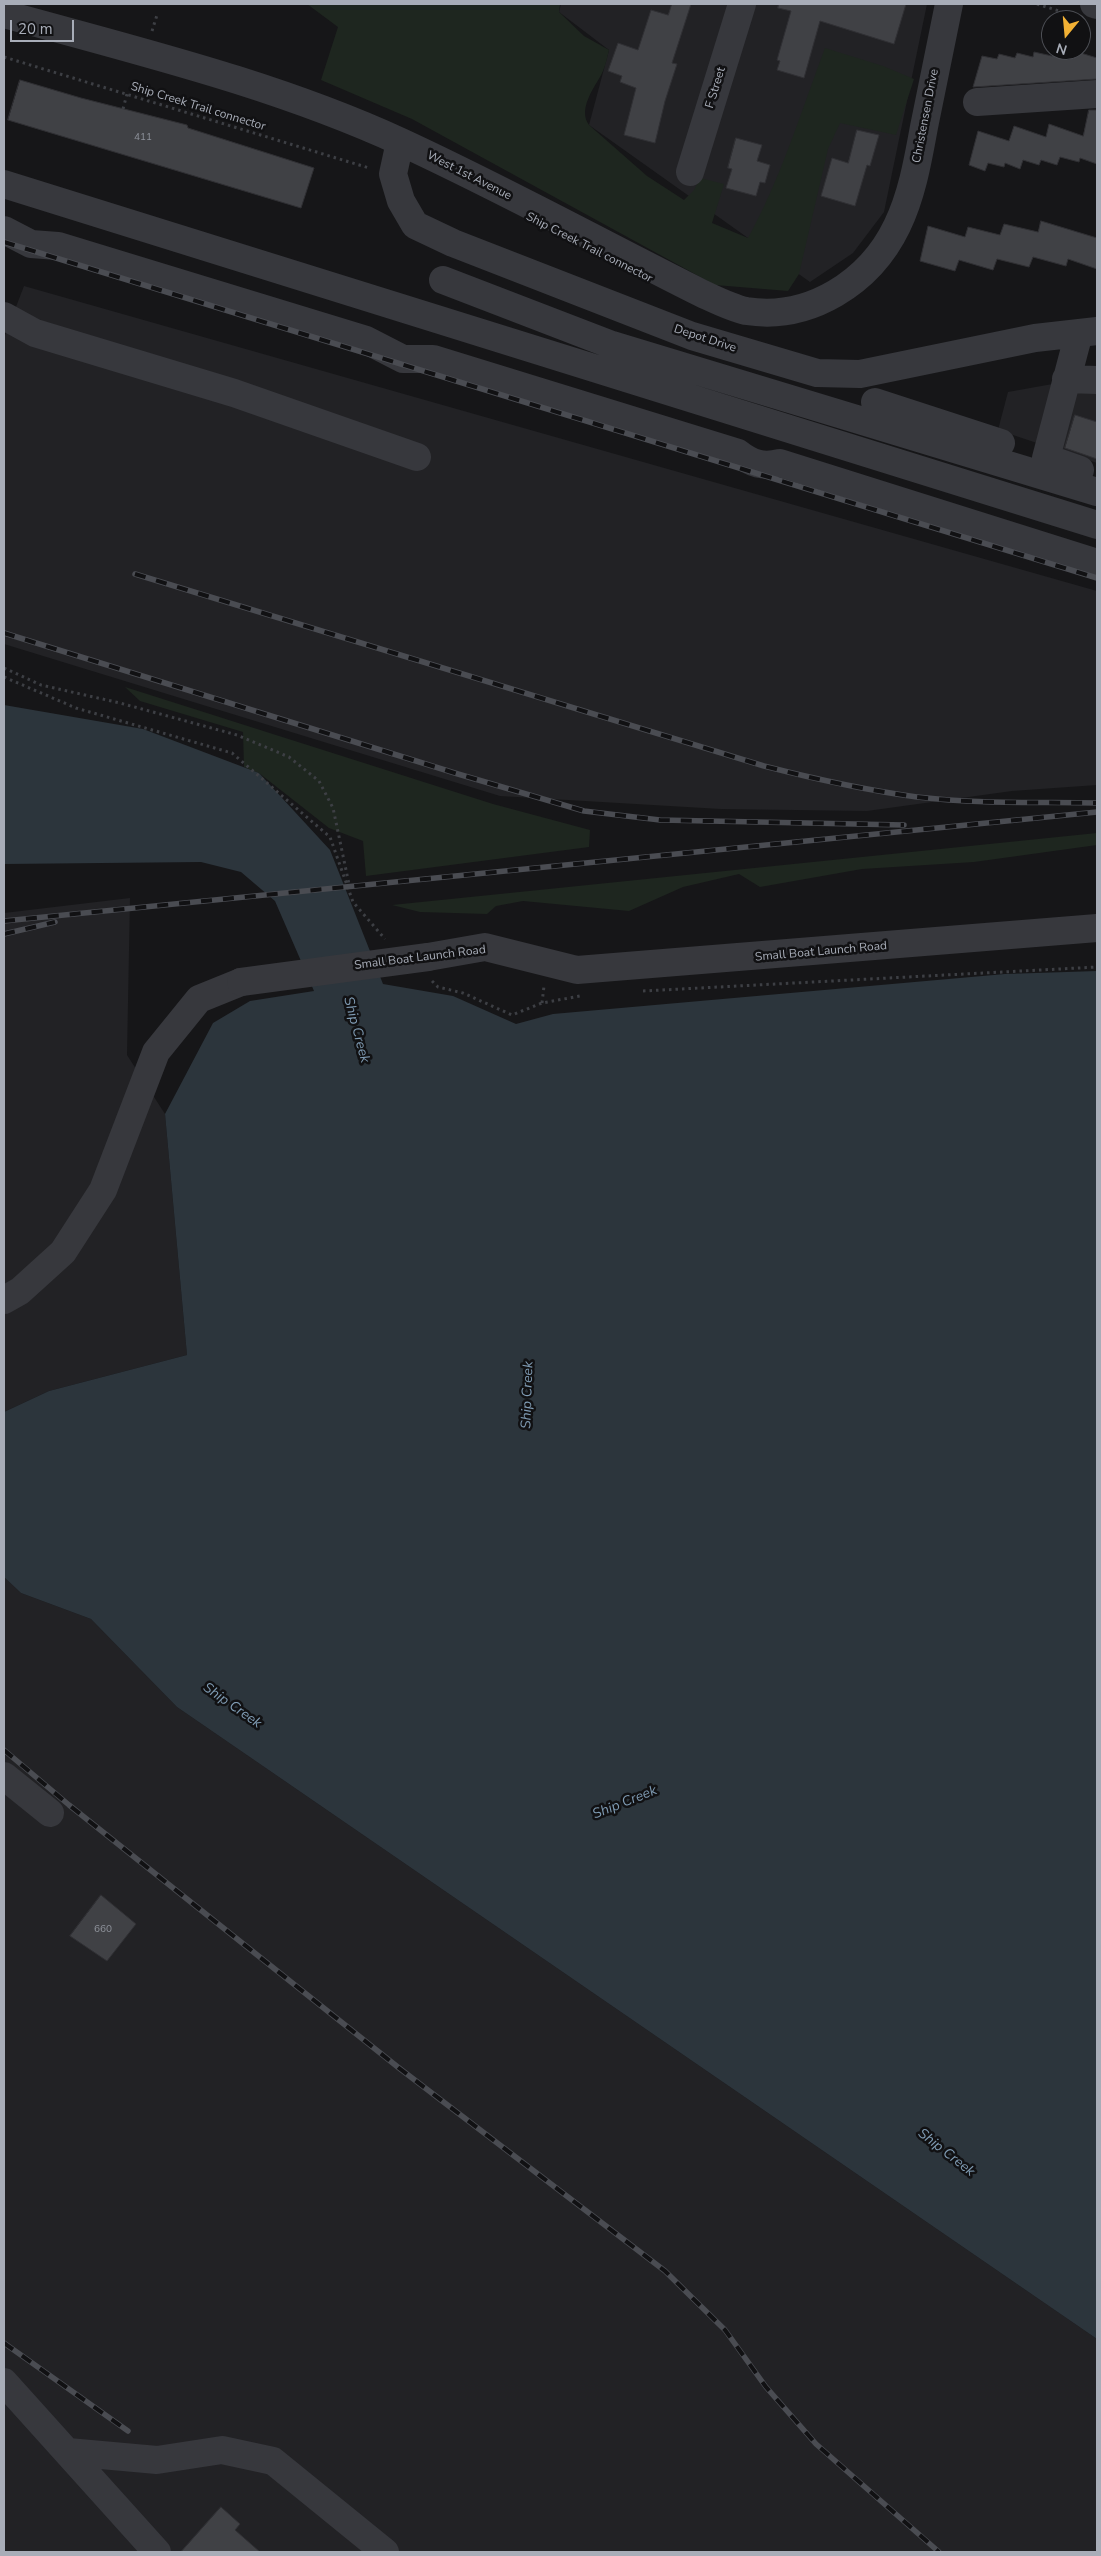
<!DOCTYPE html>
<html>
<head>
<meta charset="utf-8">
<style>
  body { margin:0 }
  #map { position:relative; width:1101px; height:2556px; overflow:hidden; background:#161618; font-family:"Nunito Sans",sans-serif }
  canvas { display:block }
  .frame { position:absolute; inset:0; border:5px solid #a8adb8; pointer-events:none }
  .north { position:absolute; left:1041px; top:10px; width:50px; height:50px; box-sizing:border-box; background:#111113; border:1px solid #4d4f55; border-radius:50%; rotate:197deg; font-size:14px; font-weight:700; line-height:20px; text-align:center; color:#a8adb8 }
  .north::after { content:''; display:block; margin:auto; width:18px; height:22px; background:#f2b134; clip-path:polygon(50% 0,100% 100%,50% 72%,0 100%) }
  .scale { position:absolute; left:10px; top:20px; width:64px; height:22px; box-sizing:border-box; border:2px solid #a8adb8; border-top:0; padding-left:6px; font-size:15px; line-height:18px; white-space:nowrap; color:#a8adb8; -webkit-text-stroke:4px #111113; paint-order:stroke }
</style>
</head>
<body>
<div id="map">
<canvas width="1101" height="2556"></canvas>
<div class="frame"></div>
<div class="north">N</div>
<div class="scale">20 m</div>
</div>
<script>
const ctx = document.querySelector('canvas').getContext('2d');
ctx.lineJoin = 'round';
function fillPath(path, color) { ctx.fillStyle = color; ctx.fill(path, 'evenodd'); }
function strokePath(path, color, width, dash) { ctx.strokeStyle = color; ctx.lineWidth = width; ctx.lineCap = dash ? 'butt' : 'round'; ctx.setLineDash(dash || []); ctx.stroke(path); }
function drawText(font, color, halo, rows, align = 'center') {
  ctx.font = font + ' "Nunito Sans",sans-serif'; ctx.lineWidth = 5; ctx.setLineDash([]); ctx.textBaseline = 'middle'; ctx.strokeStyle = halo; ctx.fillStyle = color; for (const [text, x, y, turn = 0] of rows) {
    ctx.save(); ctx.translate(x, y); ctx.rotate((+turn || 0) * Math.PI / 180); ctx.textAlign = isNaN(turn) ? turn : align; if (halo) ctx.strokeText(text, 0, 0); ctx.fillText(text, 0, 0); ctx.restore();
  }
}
const built = new Path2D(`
  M561,4H927L884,212L853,253L810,282L589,125L609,50L559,12Z
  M24,286L1097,591V785L1012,791L867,811L721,809L500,796L4,644V338Z
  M1097,376V463L998,430L1008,392Z
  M130,898L127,1055L165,1114L187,1355L49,1391L4,1412V913Z
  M4,1577L21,1593L91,1619L177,1707L1097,2339V2552H4Z`);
const green = new Path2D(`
  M307,4H560L559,12L584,36L609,50C607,58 605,69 600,77C593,89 578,110 589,125L647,176L684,200L694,190L700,178L724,184L712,223L748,238C781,178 801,112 825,48L883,66L914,79L896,135L840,123L828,149L799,274L788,291L715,285L412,119L321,80L338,27Z
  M125,687L493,804L590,830L589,847L366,876L363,841L329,828L259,773L244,767L243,732L140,701Z
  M1097,833V845L974,862L862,869L760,887L739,874L683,887L629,911L523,901L496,906L487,914L420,912L392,905Z`);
const water = new Path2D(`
  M4,705L143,729L259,773L330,850L383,984L453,996L516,1024L553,1014L1005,974L1097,971V2339L177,1707L91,1619L21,1593L4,1577V1412L49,1391L187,1355L165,1114L213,1023L250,1001L314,991L275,901L241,872L201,862L4,864Z`);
const building = new Path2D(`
  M672,4H691L672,63L677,64L665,101L655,143L624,135L636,88L620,82L622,76L608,71L618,43L638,50L651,10L668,15Z
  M779,4H906L894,44L820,21L804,78L777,70L780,61L777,60L791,11L778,8Z
  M1053,50L1070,55L1071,50L1097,58V79L973,87L982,56L997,59L999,54L1015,58L1017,53L1033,57L1034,52L1052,56Z
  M20,80L81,98L187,125L188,128L314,168L301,208L8,120Z
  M1089,110H1097V164L1080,158L1079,162L1060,157L1057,165L1041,160L1039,165L1023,160L1020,169L1005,163L1004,167L988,163L985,171L969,165L978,131L1009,141L1014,126L1046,137L1049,124L1083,136Z
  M857,130L879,135L870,166L867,165L855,206L821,196L832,158L848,163Z
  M736,138L762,145L757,161L770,165L765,183L760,182L756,196L726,188L732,169L728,168Z
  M1041,221L1097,238V269L1068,259L1066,266L1033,257L1029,267L997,259L993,270L959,260L955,271L920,261L928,226L965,237L968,227L1000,235L1004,224L1038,232Z
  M1075,415L1097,422V459L1065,448Z
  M101,1895L136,1924L107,1961L70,1936Z
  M221,2507L240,2524L235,2530L260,2552H181Z`);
const path = new Path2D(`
  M1037,4L1072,15
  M152,31L157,15
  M4,57L369,168
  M123,109L127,94
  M4,668L41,685L120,703L237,735L289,757L319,781L333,808L350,889
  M4,677L76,708L232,753L330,837L353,902L385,939
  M432,981L438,987L463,993L512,1015L542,1003L580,996
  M643,991L1097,967
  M542,1003L544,986`);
const minor = new Path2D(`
  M1094,4L1097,5
  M4,14C137,51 275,84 401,142C503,189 603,244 703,294C716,300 732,308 746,311C810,321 870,282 897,226C912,195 918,160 924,127C932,86 941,45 949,4
  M977,102L1097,94
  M400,142L393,174L401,201L415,225L453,243L692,336L817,373L860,374L1035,338L1097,331
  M690,172L742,4
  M4,184L1097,525
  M4,230L31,244L58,246L366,340L403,359H433L738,453C752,464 763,467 780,463L1097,563
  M443,280L612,345L1097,492
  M4,316L35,333L234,393L417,457
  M1079,333L1046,458L1080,470
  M1066,379L1097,380
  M875,402L1001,443
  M428,957L485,947L577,970L1097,928
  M4,1300L20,1291L63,1252L103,1190L156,1052L199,999L241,982
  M4,1776L50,1813
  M4,2382L157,2552
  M68,2452L157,2460L222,2450L273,2461L385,2552`);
const rail = new Path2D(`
  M4,242L1097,578
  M135,574L764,766C815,779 865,790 917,797C977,804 1038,802 1097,803
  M4,633L458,774L584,811L660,820L904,825
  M4,921L1097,812
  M4,934L55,922
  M4,1750L69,1805L399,2068L665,2271L725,2330L766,2387L816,2444L939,2552
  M4,2343L128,2431`);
const minorBridge = new Path2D(`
  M241,982L428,957`);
const numberNames = [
  ["411",143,138],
  ["660",103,1930]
];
const streetNames = [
  ["F Street",716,88,-73],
  ["Ship Creek Trail connector",198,107,17],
  ["Christensen Drive",926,116,-79],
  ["West 1st Avenue",469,176,27],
  ["Ship Creek Trail connector",589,248,27],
  ["Depot Drive",705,339,18],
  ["Small Boat Launch Road",821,952,-5],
  ["Small Boat Launch Road",420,958,-7]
];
const waterNames = [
  ["Ship Creek",356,1030,75],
  ["Ship Creek",528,1395,-88],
  ["Ship Creek",232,1706,35],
  ["Ship Creek",625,1803,-22],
  ["Ship Creek",946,2153,38]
];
fillPath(built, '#222225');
fillPath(green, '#1e261f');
fillPath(water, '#2c353c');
fillPath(building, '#404145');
strokePath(building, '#303034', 1);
strokePath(path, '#3d3f44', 3, [2.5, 4]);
strokePath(minor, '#37383d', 28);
strokePath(rail, '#4a4c52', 5.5);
strokePath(rail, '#111113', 4, [11]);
strokePath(minorBridge, '#37383d', 28);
drawText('10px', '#8e929b', null, numberNames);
drawText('12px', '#a8adb8', '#111113', streetNames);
drawText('italic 14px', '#7f9bb3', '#111113', waterNames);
</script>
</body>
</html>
